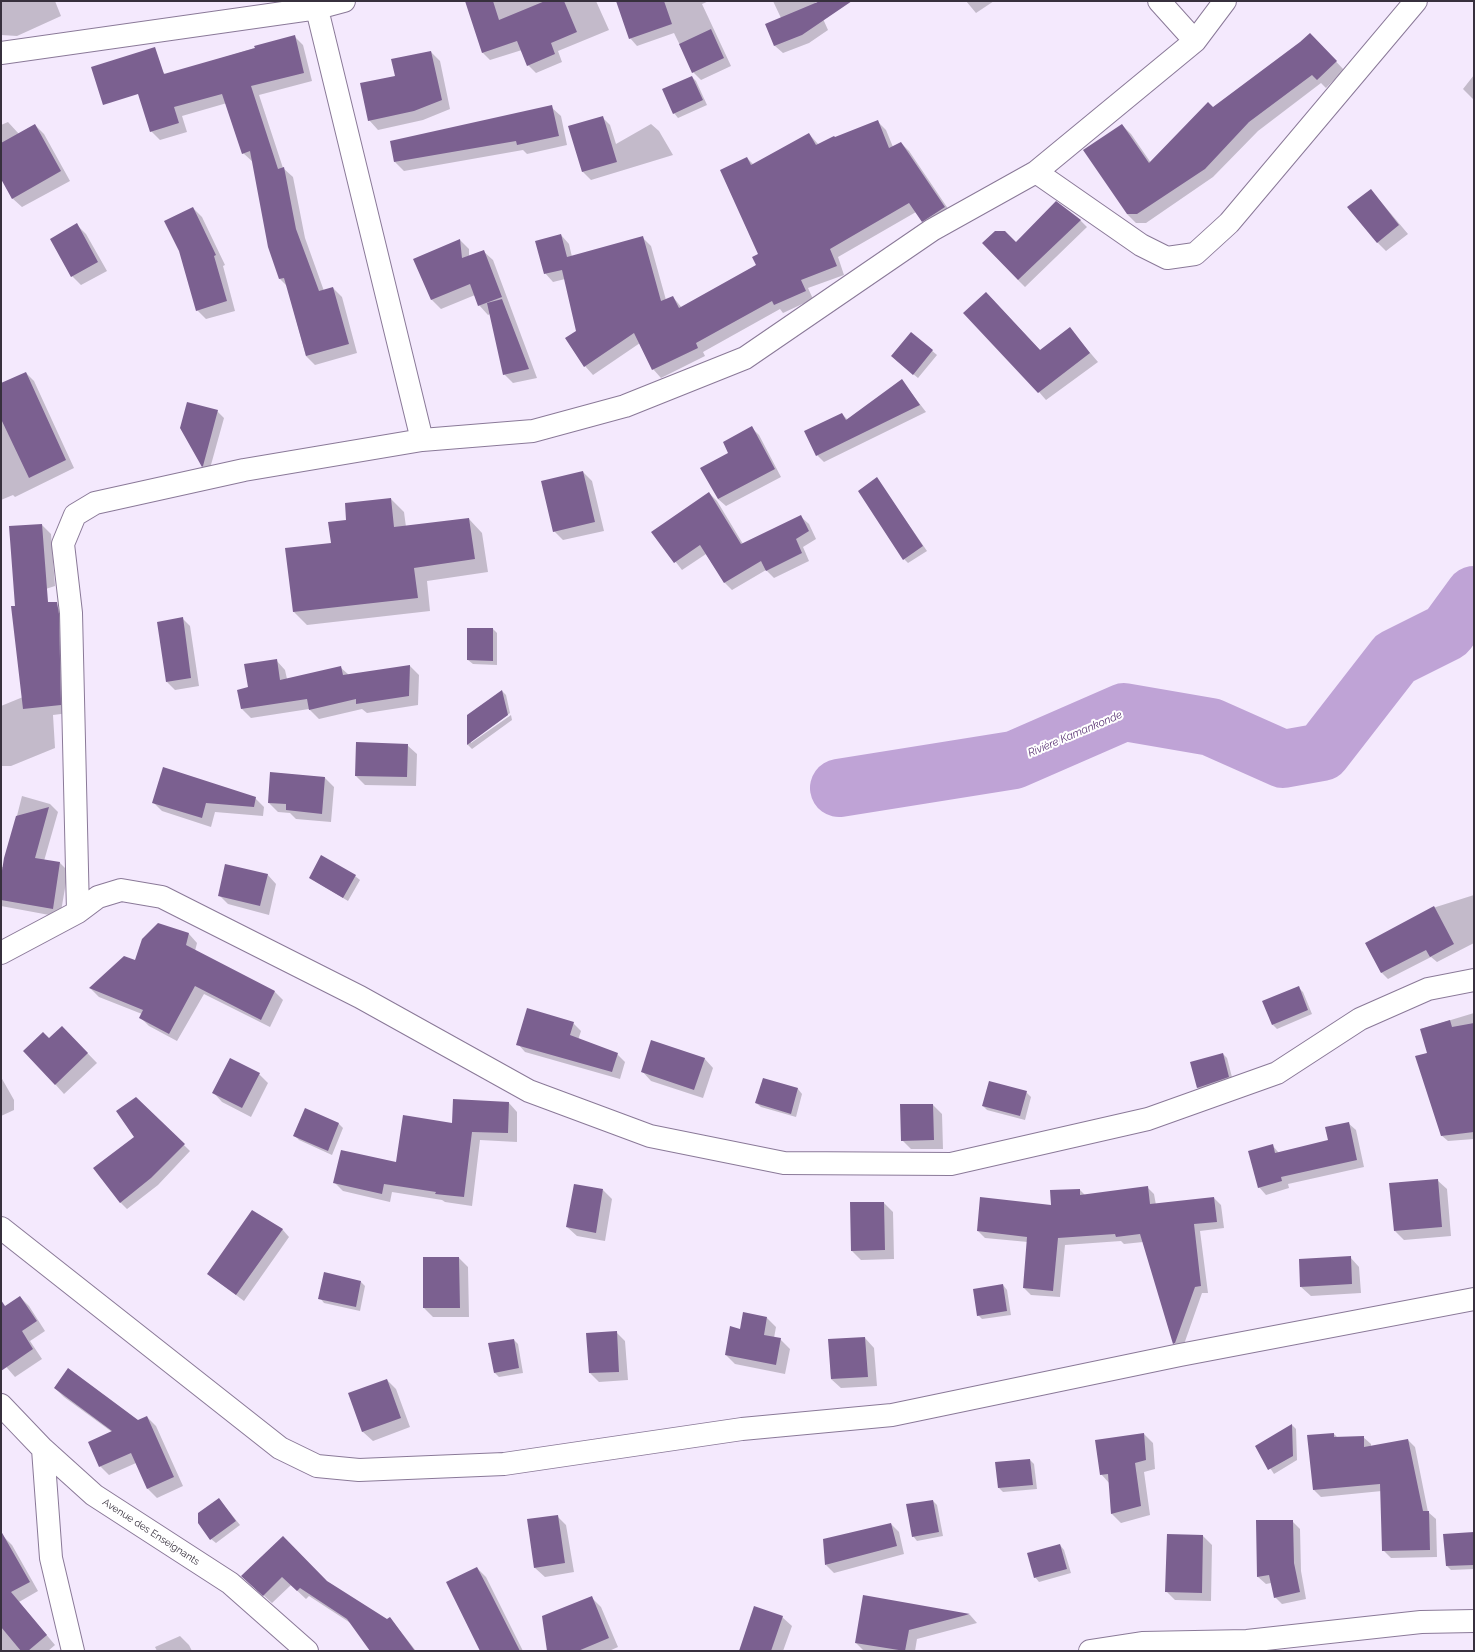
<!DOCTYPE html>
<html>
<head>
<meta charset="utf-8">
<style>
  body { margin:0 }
  #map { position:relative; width:1475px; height:1652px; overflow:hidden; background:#f4e9fd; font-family:Raleway,sans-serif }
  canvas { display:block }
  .frame { position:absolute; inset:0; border:2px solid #37303d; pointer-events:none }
</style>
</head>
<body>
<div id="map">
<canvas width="1475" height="1652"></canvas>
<div class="frame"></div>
</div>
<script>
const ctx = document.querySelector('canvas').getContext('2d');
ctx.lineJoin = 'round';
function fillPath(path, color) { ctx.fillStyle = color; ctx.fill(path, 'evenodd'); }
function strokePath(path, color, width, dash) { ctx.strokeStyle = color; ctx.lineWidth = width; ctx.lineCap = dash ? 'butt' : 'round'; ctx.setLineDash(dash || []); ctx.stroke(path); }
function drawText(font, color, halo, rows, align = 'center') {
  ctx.font = font + ' Raleway,sans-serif'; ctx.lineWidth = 4; ctx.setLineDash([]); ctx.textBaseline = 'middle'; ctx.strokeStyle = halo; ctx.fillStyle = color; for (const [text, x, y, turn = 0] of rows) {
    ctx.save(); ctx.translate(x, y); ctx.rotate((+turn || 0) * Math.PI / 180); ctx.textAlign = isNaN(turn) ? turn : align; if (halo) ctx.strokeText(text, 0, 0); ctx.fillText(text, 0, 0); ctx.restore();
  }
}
const shadow = new Path2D(`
  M1,1H55L61,16L17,36L1,35Z
  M466,1H596L609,30L558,51L562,62L536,73L528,65L522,50L490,60L483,53Z
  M618,1H709L702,4L731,66L701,80L693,72L674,33L637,46L630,38Z
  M773,1H815L828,30L809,43L783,53L775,46L767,24L781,18Z
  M966,1H994L976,13Z
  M1310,34L1344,70L1326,88L1321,83L1258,131L1213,177L1146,223H1136L1127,214L1122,125L1131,134L1151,163L1213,108L1301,43Z
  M294,36L303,45L312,81L259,95L283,168L293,177L305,238L324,291L333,288L342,297L357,353L315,365L306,356L287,286L280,279L253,162L243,153L227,103L182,116L187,132L160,140L151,131L162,71L166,75Z
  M431,52L440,61L450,109L423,120L378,130L369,120L396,76Z
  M1474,75V100L1463,89Z
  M692,77L696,81L707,105L678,118L674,113Z
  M551,107L561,116L567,145L527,154L523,150L404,171L395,162L391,142Z
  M602,117L610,125L616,144L651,124L659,131L673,155L591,180L583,172L569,127Z
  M8,122L19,134L35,125L44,134L70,181L22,207L12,198L1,177V125Z
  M878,122L886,130L893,147L901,143L909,151L953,216L931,230L916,212L838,257L844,275L808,288L813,299L783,313L780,309L703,352L705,356L661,378L653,369L640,343L593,375L585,366L567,339L578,331L565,279L553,282L545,273L561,235L569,244L572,257L642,237L651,246L666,300L673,297L682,308L758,266L760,254L747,158L754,165L809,134L819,145Z
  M1371,190L1408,234L1386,251L1377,242Z
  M193,208L202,217L225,265L223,266L235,311L206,319L197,310Z
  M1080,220L1087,227L1025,287L1018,280L1016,243Z
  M77,225L86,234L107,271L81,285L72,276Z
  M460,240L469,249V256L483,251L493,260L537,378L513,383L504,374L490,314L488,315L479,305L475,295L441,309L432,300L414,260Z
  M986,293L1041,351L1069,328L1098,362L1046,400L1039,392Z
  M911,333L937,355L918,378L896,360Z
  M26,373L34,381L74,468L15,497L13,495L1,500V384Z
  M902,381L926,412L824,462L817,455L842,414L848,420Z
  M217,411L224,418L209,472L202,466Z
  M752,428L759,435L781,477L726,506L718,499L730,453Z
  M583,472L592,481L604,531L563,540L554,531Z
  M877,479L927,551L908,563L904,559Z
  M709,493L717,501L743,544L801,517L809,524L816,539L803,547L809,561L774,578L766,570L732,590L725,583L706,554L682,570L653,533Z
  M391,499L404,512L406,527L469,519L482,533L488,572L427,581L430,611L307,625L293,611L332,544L347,521Z
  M42,525L51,534L55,586L24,596Z
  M58,608L66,617L69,713L53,715L55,748L11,766H1V706L23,697Z
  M182,618L190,626L199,686L175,690L167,682Z
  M493,629L497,633V665L473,664L468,660Z
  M276,660L285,670L287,679L340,667L349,675L410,666L419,675L418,705L367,713L362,709L319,719L309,709L251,718L242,709L249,688Z
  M502,691L506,695L510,713L471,741V743L511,715L512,720L472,749L468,745V716Z
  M407,745L417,754L416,786L365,785L356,776Z
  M271,773L325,778L334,787L331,822L296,819L290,813L278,812L269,803Z
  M22,796L50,804L58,812L44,861L60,863L68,871L60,917L1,906V867H4Z
  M255,798L264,807L263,816L215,812L211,827L162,811L153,802Z
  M267,874L276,884L269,915L228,904L219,895Z
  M355,876L360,880L348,901L310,878Z
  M1474,895V943L1437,962L1431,957L1388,979L1382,973L1366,944L1436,907Z
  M158,924L189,934L197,943L195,951L275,992L283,1000L270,1027L204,994L177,1041L149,1026L140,1017L142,1014L99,997L90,988L136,962Z
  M1298,987L1303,992L1312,1014L1277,1029L1273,1025Z
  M1474,1013V1139L1448,1141L1441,1135L1429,1054L1421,1029Z
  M573,1023L581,1031L578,1040L617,1054L625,1062L620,1079L525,1052L518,1044Z
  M62,1027L97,1063L64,1094L55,1084L49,1039Z
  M1223,1054L1227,1058L1233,1081L1203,1092L1198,1088L1191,1063Z
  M704,1058L713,1068L703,1098L651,1081L642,1071Z
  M259,1074L268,1083L251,1117L222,1102L213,1092Z
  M1,1077L14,1100V1110L1,1116Z
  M763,1079L798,1089L802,1094L796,1117L761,1107L756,1103Z
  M1026,1092L1031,1097L1025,1120L987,1110L983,1106Z
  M136,1098L190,1151L158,1185L127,1209L120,1202L136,1137Z
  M509,1103L517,1112V1142L480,1140L472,1206L445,1202L442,1200L392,1192L390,1202L343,1191L334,1182L397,1163L453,1124Z
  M901,1105H933L942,1114L943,1149H911L902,1140Z
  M306,1110L339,1124L343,1128L332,1155L299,1140L295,1136Z
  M1348,1123L1356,1130L1364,1167L1288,1184L1289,1188L1266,1195L1259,1187L1272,1145L1279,1153L1329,1141Z
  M1437,1180L1447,1189L1451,1236L1404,1240L1395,1231Z
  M1147,1187L1154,1194L1156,1205L1214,1198L1221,1205L1224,1228L1200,1231L1208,1293H1202L1182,1350L1174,1343L1143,1242L1124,1244L1121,1241L1065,1245L1060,1297L1031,1295L1024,1288L1028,1242L985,1238L978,1231L1052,1206L1080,1190L1085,1195Z
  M603,1190L612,1199L605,1241L577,1236L567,1227Z
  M884,1203L893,1212L894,1259L861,1260L852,1251Z
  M282,1229L289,1237L244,1301L208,1274Z
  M1350,1257L1359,1267L1361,1293L1311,1296L1301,1287Z
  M459,1258L468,1267L469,1317H433L424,1308Z
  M361,1282L365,1286L360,1311L324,1303L320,1298Z
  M1003,1285L1007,1290L1011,1315L982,1319L978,1315Z
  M20,1297L29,1306L45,1331L30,1341L42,1359L15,1377L1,1361V1310Z
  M767,1318L776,1327L774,1338L780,1339L790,1349L785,1374L735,1364L726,1355L741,1330Z
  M616,1332L625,1341L628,1380L599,1382L590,1373Z
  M865,1338L874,1348L877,1386L841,1388L831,1379L829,1340Z
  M514,1340L518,1344L523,1373L499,1377L494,1372Z
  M387,1380L396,1389L410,1427L373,1441L363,1432L349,1394Z
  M55,1388L138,1421L147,1417L156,1426L183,1486L157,1498L148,1489L136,1463L109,1475L100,1466L112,1432L64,1397Z
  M1292,1425L1296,1429L1297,1460L1274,1474L1256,1446Z
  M1144,1434L1153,1443L1155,1469L1144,1472L1150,1515L1121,1523L1112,1514L1110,1484L1101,1474Z
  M1334,1434L1338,1438L1363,1437L1371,1444V1447L1408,1440L1415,1447L1428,1512L1436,1519L1437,1557L1391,1558L1383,1550L1382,1491L1321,1497L1314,1490Z
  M1030,1460L1034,1464L1037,1489L1003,1492L999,1488Z
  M219,1499L240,1525L216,1543L211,1539Z
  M933,1501L937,1505L943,1536L917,1541L913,1536Z
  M557,1516L566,1525L574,1572L545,1577L535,1568Z
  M1258,1521H1292L1300,1529L1301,1571L1306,1599L1282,1604L1275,1597L1271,1583L1266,1584L1258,1577Z
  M891,1524L899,1532L904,1554L834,1573L826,1565Z
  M1474,1533V1569L1451,1570L1447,1566Z
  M1168,1535L1203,1536L1212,1545L1211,1601L1175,1600L1166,1591Z
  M3,1536L12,1545L38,1591L19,1602L55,1645L48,1651H1V1538Z
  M283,1537L327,1583L387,1621L390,1618L416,1651H371L352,1624L309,1596L306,1599L291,1585L272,1603L251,1584Z
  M1060,1545L1064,1550L1071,1573L1039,1582L1035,1577Z
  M477,1568L486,1577L523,1651H478L480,1650Z
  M864,1596L970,1615L977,1623L917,1639L915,1651H864L856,1643Z
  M591,1597L601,1607L618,1647L609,1651H548Z
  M782,1617L792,1626L783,1651H746Z
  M180,1636L189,1645L192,1651H157L155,1647Z`);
const river = new Path2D(`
  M839,788L1014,760L1124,712L1211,727L1283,759L1322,752L1395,658L1447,632L1474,595`);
const building = new Path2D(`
  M465,1H493L499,20L545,1H564L577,32L551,43L555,54L527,66L517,41L482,53Z
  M616,1H664L672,24L629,39Z
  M820,1H852L802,35L774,46L765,24Z
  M711,29L724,58L692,73L679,44Z
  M1310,33L1337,61L1317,80L1312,75L1249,122L1205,169L1137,214H1127L1083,150L1122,124L1149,163L1208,102L1213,107L1300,42Z
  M295,35L304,73L251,86L278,169L284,167L296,229L319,291L333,287L349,344L306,356L284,278L279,279L268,247L250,151L242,154L222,94L174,107L179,123L150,132L138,94L103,105L91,67L155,47L164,74L255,48L254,46Z
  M431,51L442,100L414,111L368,121L360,83L395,76L391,59Z
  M692,76L703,100L673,114L662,89Z
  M552,105L559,136L517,145L516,141L394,162L390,141Z
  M603,116L617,162L582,172L568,126Z
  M878,120L889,148L901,142L945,207L922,222L909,203L830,249L837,266L801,280L806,291L774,305L772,301L696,343L698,348L652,370L634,333L584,367L565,338L576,331L562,270L544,274L535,241L561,234L567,257L643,236L661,301L673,296L679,308L756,265L752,257L758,254L720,170L747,157L751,165L809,133L816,145L834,136L835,137Z
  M35,124L61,171L12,199L1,179V143Z
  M1371,189L1399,225L1377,243L1347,207Z
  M1056,201L1081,220L1018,280L982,243L995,231H1005L1016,242Z
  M193,207L216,255L214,256L227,301L196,311L179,251L164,221Z
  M77,223L98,262L71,277L50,239Z
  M460,239L462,258L484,250L502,297L478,306L470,284L431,300L413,259Z
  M986,292L1040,350L1070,327L1090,353L1038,393L963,313Z
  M502,299L529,369L503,375L487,303Z
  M911,332L933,350L913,375L891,356Z
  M26,372L66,460L29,478L1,419V383Z
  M902,379L920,405L816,456L804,431L842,413L846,420Z
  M187,402L218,410L203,466L202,467L180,428Z
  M752,426L775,469L718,499L700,468L728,453L723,442Z
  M583,471L595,522L553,532L541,481Z
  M877,477L923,546L903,560L858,491Z
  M709,492L741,544L801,515L809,531L796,539L802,553L766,571L761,561L724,583L700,545L674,563L651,532Z
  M391,498L394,527L469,518L475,559L414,568L418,598L293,612L285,548L331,543L328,522L346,520L345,503Z
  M42,524L48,602H57L59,614L61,705L23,709L11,606H15L9,526Z
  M183,617L191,678L166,682L157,622Z
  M467,628H493V661L467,660Z
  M277,659L280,680L341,666L343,675L410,665L409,696L356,704V699L309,710L307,699L241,709L237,690L248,687L244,664Z
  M502,690L508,715L467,745V715Z
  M356,742L408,744L407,777L355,776Z
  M163,767L256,797L254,807L206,803L202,818L152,803Z
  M270,772L325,777L322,814L286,810V804L268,803Z
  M49,807L35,858L60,862L53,909L1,900V877L4,858L16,816Z
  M321,855L356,875L343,898L309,878Z
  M225,864L268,874L260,906L218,896Z
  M1434,906L1454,944L1430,957L1426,950L1381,973L1365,943Z
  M158,923L189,933L186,945L275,991L261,1020L195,986L169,1034L139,1018L143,1010L89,988L124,956L135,960L142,939Z
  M1299,986L1308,1010L1272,1025L1262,1001Z
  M527,1008L574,1022L570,1035L618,1053L612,1072L516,1045Z
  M1450,1020L1452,1027L1474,1023V1132L1441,1136L1415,1056L1427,1053L1420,1029Z
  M62,1026L88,1053L55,1085L23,1051L43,1032L49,1038Z
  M651,1040L705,1058L694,1090L641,1072Z
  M1223,1053L1229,1077L1197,1088L1190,1062Z
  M230,1058L260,1073L242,1108L212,1093Z
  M763,1078L798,1088L791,1114L755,1103Z
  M989,1081L1027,1091L1020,1116L982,1106Z
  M136,1097L185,1144L151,1178L120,1203L93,1168L134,1137L116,1111Z
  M453,1099L509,1102L508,1133L472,1132L464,1197L435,1194L436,1192L384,1184L382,1194L333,1183L341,1150L396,1162L403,1115L452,1123Z
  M900,1104H933L934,1140L901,1141Z
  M305,1108L339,1123L328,1151L293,1136Z
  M1349,1122L1357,1160L1281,1177L1282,1181L1258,1188L1248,1151L1273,1144L1275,1153L1328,1140L1325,1127Z
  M1438,1179L1442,1227L1394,1231L1389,1183Z
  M574,1184L603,1189L596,1233L566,1227Z
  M1148,1186L1150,1204L1214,1197L1217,1222L1194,1224L1201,1286L1195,1287L1175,1343L1173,1344L1140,1234L1116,1237L1115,1234L1058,1238L1053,1291L1023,1288L1027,1237L977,1231L980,1197L1051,1205L1050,1190L1080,1189V1195Z
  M850,1202H884L885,1250L851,1251Z
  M252,1210L283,1229L236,1295L207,1274Z
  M1351,1256L1352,1284L1300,1287L1299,1259Z
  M423,1257H459L460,1308H423Z
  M324,1272L361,1281L356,1307L318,1299Z
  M1003,1284L1007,1311L977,1316L973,1289Z
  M20,1296L37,1321L22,1331L33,1349L1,1371V1300L5,1306Z
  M743,1312L767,1317L764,1335L781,1338L776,1365L725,1355L730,1326L740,1329Z
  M617,1331L619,1372L589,1373L586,1333Z
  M865,1337L868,1377L831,1379L828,1339Z
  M514,1339L519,1368L494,1373L488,1343Z
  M68,1368L138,1420L147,1416L174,1477L147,1489L131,1453L99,1467L88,1442L112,1431L54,1388Z
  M387,1379L401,1418L362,1432L348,1393Z
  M1292,1424L1293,1456L1268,1470L1255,1446Z
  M1144,1433L1146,1460L1135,1463L1141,1506L1111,1514L1108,1474L1100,1475L1095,1440Z
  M1334,1433V1437L1364,1436V1447L1408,1439L1423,1511H1429L1430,1550L1382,1551L1380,1484L1313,1490L1307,1435Z
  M1030,1459L1033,1485L998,1488L995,1462Z
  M219,1498L236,1521L210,1540L198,1523V1513Z
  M933,1500L939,1532L912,1537L906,1504Z
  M558,1515L565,1563L534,1568L527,1519Z
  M1256,1520H1293L1294,1563L1300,1592L1274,1598L1269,1575L1257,1577Z
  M891,1523L897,1546L825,1565L823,1539Z
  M1,1531L30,1582L11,1592L47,1635L28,1651H21L1,1627Z
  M1474,1532V1565L1446,1566L1443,1534Z
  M1167,1534L1203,1535L1202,1593L1165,1592Z
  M283,1536L327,1581L387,1619L390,1617L415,1651H370L347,1619L300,1588L297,1591L282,1577L263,1596L241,1576Z
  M1060,1544L1067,1569L1034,1578L1027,1553Z
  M477,1567L490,1592L520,1651H480L446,1582Z
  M863,1595L970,1614L909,1630L905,1651L855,1643Z
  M592,1596L609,1638L578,1651H547L542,1616Z
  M754,1606L783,1616L771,1651H739Z`);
const minor = new Path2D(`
  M315,1L422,440
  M1159,1L1195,41
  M1,53L318,8L344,1
  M1036,172L1141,245L1167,258L1195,254L1229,223L1416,1
  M78,912L71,613L63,544L75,515L95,503L244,470L422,440L533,431L625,406L745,358L932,230L1036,172L1195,41L1225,1
  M1,953L78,912L98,897L121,890L162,897L360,997L529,1091L650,1136L784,1163L951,1164L1148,1119L1277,1073L1360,1019L1428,989L1474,980
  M1,1228L280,1448L317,1466L359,1470L504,1464L742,1429L892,1415L1180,1355L1474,1299
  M1,1405L43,1449L94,1495L230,1583L307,1651
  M43,1449L51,1558L73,1651
  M1090,1651L1142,1643L1247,1641L1421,1622L1474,1621`);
const streetNames = [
  ["Avenue des Enseignants",151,1532,33]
];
const waterNames = [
  ["Rivière Kamankonde",1075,734,-23]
];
fillPath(shadow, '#0003');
strokePath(river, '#bfa3d6', 58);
fillPath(building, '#7b6090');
strokePath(minor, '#8a7998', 24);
strokePath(minor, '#fff', 22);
drawText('10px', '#37303d', '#fff', streetNames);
drawText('italic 11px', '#5b3575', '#fff', waterNames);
</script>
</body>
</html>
